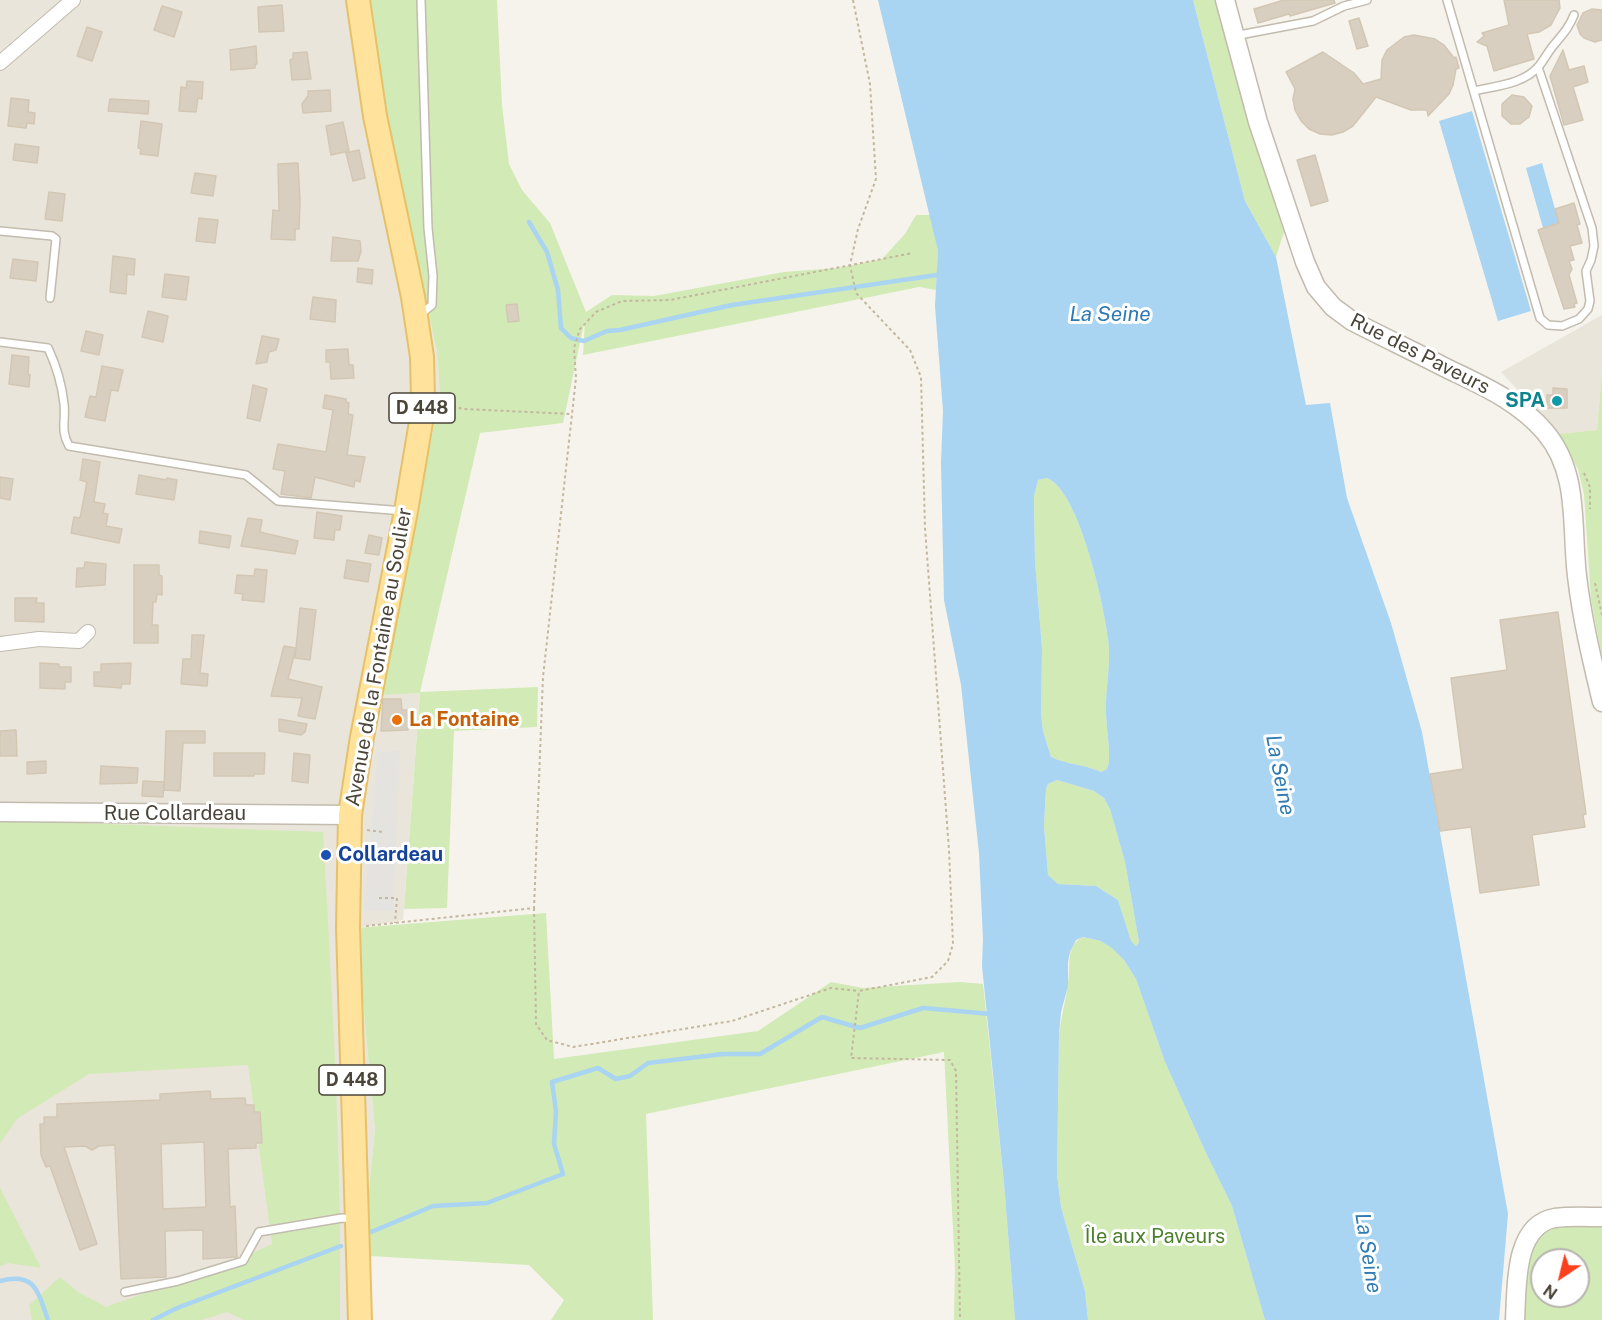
<!DOCTYPE html>
<html>
<head>
<meta charset="utf-8">
<style>
  body { margin:0 }
  #map { position:relative; width:1602px; height:1320px; overflow:hidden; background:#f6f3ec; font-family:"Public Sans",sans-serif }
  canvas { display:block }
  .north { position:absolute; left:1530px; top:1248px; width:60px; height:60px; box-sizing:border-box; background:#fff; border:2px solid #b7b4b0; border-radius:50%; rotate:215deg; font-size:16px; font-weight:700; line-height:24px; text-align:center; color:#4b4439 }
  .north::after { content:''; display:block; margin:auto; width:21px; height:27px; background:#fc3f1d; clip-path:polygon(50% 0,100% 100%,50% 72%,0 100%) }
</style>
</head>
<body>
<div id="map">
<canvas width="1602" height="1320"></canvas>
<div class="north">N</div>
</div>
<script>
const ctx = document.querySelector('canvas').getContext('2d');
ctx.lineJoin = 'round';
function fillPath(path, color) { ctx.fillStyle = color; ctx.fill(path, 'evenodd'); }
function strokePath(path, color, width, dash) { ctx.strokeStyle = color; ctx.lineWidth = width; ctx.lineCap = dash ? 'butt' : 'round'; ctx.setLineDash(dash || []); ctx.stroke(path); }
function drawText(font, color, halo, rows, align = 'center') {
  ctx.font = font + ' "Public Sans",sans-serif'; ctx.lineWidth = 6; ctx.setLineDash([]); ctx.textBaseline = 'middle'; ctx.strokeStyle = halo; ctx.fillStyle = color; for (const [text, x, y, turn = 0] of rows) {
    ctx.save(); ctx.translate(x, y); ctx.rotate((+turn || 0) * Math.PI / 180); ctx.textAlign = isNaN(turn) ? turn : align; if (halo) ctx.strokeText(text, 0, 0); ctx.fillText(text, 0, 0); ctx.restore();
  }
}
const residential = new Path2D(`
  M0,0H371L389,138L437,351L440,396L380,695L420,692L403,920L356,928L375,1129L364,1241L370,1256L372,1320H0Z
  M1602,315V371L1597,430L1558,434L1501,372Z`);
const green = new Path2D(`
  M371,0H497L502,105L509,164L522,190L550,223L586,312L612,295L654,296L784,272L838,268L882,259L905,234L916,215H930L938,251L936,290L919,287L583,355L585,319L563,423L480,433L420,692L538,687L537,727L454,731L447,908L404,909L420,693L380,695L440,396L437,351L389,138Z
  M1193,0H1221L1284,232L1276,257L1245,201Z
  M1602,371V658L1591,599L1584,494L1578,469L1558,434L1597,430Z
  M1047,478C1079,490 1104,605 1108,638C1111,659 1107,681 1106,702C1105,722 1110,742 1109,762L1107,769L1101,772C1085,764 1067,765 1051,757L1043,731L1041,713L1042,649L1035,561L1034,507V496L1038,480Z
  M1057,780L1094,791L1104,798L1110,809L1125,862L1139,942L1136,946L1131,942L1118,900L1096,886L1058,884L1048,875L1044,826L1046,789L1048,784Z
  M0,820L323,832C332,995 342,1157 340,1320H244L227,1312L202,1320H32L29,1305L60,1277L78,1292L106,1307L236,1261L272,1244L248,1065L89,1074L18,1118L0,1143Z
  M546,913L554,1059L758,1031L831,982L863,988L960,982L983,984L1004,1183L1015,1320H954L955,1269L944,1052L646,1114L653,1320H551L564,1300L529,1265L370,1256L364,1241L375,1129L356,928Z
  M1083,937L1101,941L1112,947L1124,960L1136,979L1165,1062L1206,1153L1232,1206L1265,1320H1088L1085,1291L1061,1207L1057,1175L1059,1034C1061,1017 1066,1000 1068,983C1071,966 1065,945 1083,937Z
  M0,1188L41,1268L8,1263L0,1266Z
  M1602,1225V1320H1522C1524,1293 1522,1238 1555,1228C1569,1224 1588,1226 1602,1225ZM1542,1260H1578V1296H1542Z`);
const parking = new Path2D(`
  M400,751L393,911H364L378,752Z`);
const water = new Path2D(`
  M878,0H1193L1245,201L1276,257L1306,405L1330,403L1347,498L1391,623L1422,732L1508,1214L1499,1320H1265L1232,1206L1206,1153L1165,1062L1136,979L1124,960L1112,948L1101,941L1083,937L1076,940L1070,952L1068,962V986L1061,1012L1059,1034L1057,1175L1061,1207L1085,1291L1088,1320H1015L1004,1183L982,966L983,939L979,853L961,685L944,600L941,463L943,411L935,306L938,251ZM1047,478C1079,490 1104,605 1108,638C1111,659 1107,681 1106,702C1105,722 1110,742 1109,762L1107,769L1101,772C1085,764 1067,765 1051,757L1043,731L1041,713L1042,649L1035,561L1034,507V496L1038,480ZM1057,780L1094,791L1104,798L1110,809L1125,862L1139,942L1136,946L1131,941L1118,900L1096,886L1058,884L1048,875L1044,826L1046,789L1048,784Z
  M1472,111L1531,311L1498,321L1439,121Z
  M1542,163L1559,223L1543,228L1526,168Z`);
const stream = new Path2D(`
  M529,222L547,252L558,290L561,328L571,338L584,341L607,331L620,330L732,305L937,275L941,277
  M371,1232L433,1206L487,1203L563,1174L554,1144L556,1111L552,1082L598,1068L616,1079L630,1076L648,1063L723,1054H760L822,1017L860,1028L923,1008L991,1014
  M0,1281C36,1271 38,1293 48,1320
  M153,1320L177,1308L341,1246`);
const building = new Path2D(`
  M1284,0H1334L1335,3L1290,16L1289,14L1258,23L1254,9Z
  M1504,0H1559L1560,8L1551,25L1539,32L1527,34L1534,59L1494,71L1487,46L1477,42L1484,36L1482,33L1509,25Z
  M282,5L284,31L259,32L258,7Z
  M162,6L182,12L174,37L154,30Z
  M1592,9L1602,10V40L1595,42L1584,38L1580,34L1577,25L1583,13Z
  M1359,18L1368,46L1357,49L1349,21Z
  M87,27L102,32L92,61L77,56Z
  M1414,35L1435,39L1444,45L1454,58L1456,57L1459,68L1456,69L1453,85L1449,94L1428,116L1427,110H1411L1376,97L1353,126L1343,132L1332,135L1320,134L1309,129L1301,121L1295,110L1293,99L1295,89L1286,72L1323,52L1354,73L1363,84L1381,79L1382,60L1387,50L1404,37Z
  M256,46L257,64H255V68L231,70L230,50Z
  M1563,50L1569,70L1584,66L1588,82L1573,87L1583,120L1564,125L1550,76Z
  M307,52L311,79L292,80L290,60L293,59V53Z
  M187,81L203,82L202,99L198,98L196,112L179,111L181,87L186,88Z
  M330,90L331,111L303,113L302,104L308,96V91Z
  M1512,95L1524,97L1532,106L1529,117L1520,124H1511L1502,116V104Z
  M11,98L29,100L28,112L35,113L34,124L27,123L26,128L8,126Z
  M110,99L149,101L148,114L108,111Z
  M141,121L162,124L158,156L140,154L141,149L138,148Z
  M343,122L349,151L331,155L326,126Z
  M15,144L39,147L37,163L13,160Z
  M359,150L365,178L353,181L346,153Z
  M1315,155L1328,201L1311,206L1297,160Z
  M298,163L300,201L299,229H295V240L271,239L273,210L279,211L278,164Z
  M195,173L216,176L213,196L191,193Z
  M49,192L65,194L62,221L45,219Z
  M1574,203L1580,224L1577,225L1582,243L1570,246L1574,260L1569,261L1572,269L1569,275L1577,303L1574,304L1575,307L1564,309L1538,230L1559,223L1555,209Z
  M199,218L218,220L215,243L196,241Z
  M333,237L360,241L361,251L358,261H331Z
  M113,256L135,259L134,275L127,274L126,294L110,292Z
  M13,259L38,262L36,281L10,278Z
  M358,268L373,270L372,284L357,282Z
  M165,274L189,277L186,300L162,297Z
  M313,297L336,300L335,322L310,319Z
  M517,304L519,321L508,322L506,305Z
  M148,311L168,316L163,342L142,337Z
  M86,331L103,335L99,355L81,351Z
  M262,336L279,339L276,350L269,352L267,362L256,364Z
  M348,349L349,365H353L354,378L331,379L330,362H326V350Z
  M12,355L29,357L28,374L30,375L29,387L9,384Z
  M102,366L123,370L118,391L111,390L105,421L85,417L90,396L96,397Z
  M253,385L267,389L260,421L247,418Z
  M1553,388L1567,389V408H1547V395H1553Z
  M325,395L346,399V402L349,403L348,414L353,415L347,455L365,457L360,482L355,480L354,487L315,477L311,498L281,494L285,471L273,469L278,444L326,452L333,410L323,408Z
  M83,459L100,462L94,502L105,504L103,513L108,514L106,526L122,529L119,543L71,533L74,517L80,518L87,482L80,480Z
  M139,475L166,480L167,478L177,480L174,500L136,494Z
  M0,477L13,479L10,500L0,498Z
  M317,512L342,516L340,530H335L334,540L314,538Z
  M248,518L262,520L260,532L298,541L295,554L241,546Z
  M200,531L231,536L229,548L199,543Z
  M369,535L382,538L379,555L365,553Z
  M347,560L371,564L368,582L344,578Z
  M85,562L106,564L105,585L76,587L77,568H84Z
  M134,565H159V575L162,576V595L157,594L156,602H153L152,625H158V643H134Z
  M255,569L267,570L264,602L242,600L243,594L235,593L237,575L254,576Z
  M15,598H37L36,603H44V622L15,621Z
  M300,608L316,610L310,660L295,658Z
  M1558,612L1586,814L1583,815L1585,827L1532,835L1539,885L1480,893L1471,827L1440,831L1430,774L1463,769L1451,678L1507,670L1500,620Z
  M192,635H204L200,673L208,674L207,686L181,684L183,659H191Z
  M284,646L296,648L288,679L322,687L315,719L298,716L302,698L271,696Z
  M40,663L59,664V667H71V682H65V689L40,688Z
  M131,663L130,684H122L121,688L94,686V672H101V664Z
  M383,699H401L402,710H407L408,730L381,731Z
  M279,719L307,724L305,732L301,735L279,731Z
  M16,730L17,756H0V731Z
  M166,731H205V743H183L180,791L164,790Z
  M214,753H265L264,774H254V776H214Z
  M294,753L310,755L308,783L292,781Z
  M46,761V773L27,774V762Z
  M101,766L138,768L137,783L100,784Z
  M143,781L164,782L163,797L142,796Z
  M210,1091L211,1099L245,1098L246,1105H254V1112H260L262,1143H256V1148L228,1149L230,1207L235,1206L237,1257L203,1259V1230L165,1231L166,1277L121,1279L115,1145L99,1146L92,1150L85,1146L64,1147L97,1244L80,1250L50,1166L46,1167L41,1155L40,1124H44V1117H57V1104L160,1100V1094ZM204,1142L206,1207L163,1209L161,1144Z`);
const path = new Path2D(`
  M853,0L870,84L876,179L858,229L850,265L856,293L910,350L921,377L925,528L949,850L953,944L948,961L932,977L859,991L851,1058L950,1060L956,1071L960,1320
  M441,404L464,409L572,414
  M1584,473L1590,487V509
  M1595,583L1602,615
  M367,830L382,832
  M379,898H397L395,923
  M534,908L536,1024L547,1040L573,1047L732,1021L831,988L859,991
  M366,926L534,908L543,677L576,378L574,348L580,329L596,312L622,301L670,300L913,253`);
const service = new Path2D(`
  M421,0L428,228L433,276L432,305L421,314
  M1447,0L1540,318L1548,325L1562,326L1579,319L1588,309L1590,301L1586,271L1591,260L1594,246L1592,228L1538,67
  M1234,36L1313,21L1344,6L1367,0
  M1474,91C1496,86 1524,84 1539,66C1544,60 1548,52 1553,46C1562,35 1569,28 1574,15
  M0,231L52,236L56,239L50,298
  M0,342L48,348C56,365 62,385 64,404C66,420 60,430 69,446L246,475L278,501L404,511
  M125,1292L178,1281L243,1261L259,1232L342,1218L354,1219`);
const minor = new Path2D(`
  M0,63L73,0
  M0,644L39,639L79,641L88,632`);
const tertiary = new Path2D(`
  M1225,0L1258,122L1305,262L1316,287L1333,307L1352,321C1383,337 1415,352 1446,368C1481,385 1519,401 1545,432C1580,473 1571,527 1577,576C1582,619 1592,660 1602,702
  M0,812L350,815
  M1515,1320C1517,1289 1513,1225 1555,1218C1570,1216 1587,1217 1602,1217`);
const primary = new Path2D(`
  M358,0L375,116L413,297L422,357L423,400L421,422L406,511L362,737L350,815L348,928L360,1320`);
const markers = [
  [1557,401,6,"#0f9aa8"],
  [397,720,6,"#e8710a"],
  [326,855,6,"#1a4fb4"]
];
const shields = [
  [422,408,66],
  [352,1080,66]
];
const shieldNames = [
  ["D 448",422,408],
  ["D 448",352,1080]
];
const streetNames = [
  ["Rue des Paveurs",1420,354,27],
  ["Avenue de la Fontaine au Soulier",379,657,-80],
  ["Rue Collardeau",175,814]
];
const cultureNames = [
  ["SPA",1545,401]
];
const foodNames = [
  ["La Fontaine",409,720]
];
const transitNames = [
  ["Collardeau",338,855]
];
const parkNames = [
  ["Île aux Paveurs",1155,1237]
];
const waterNames = [
  ["La Seine",1110,315],
  ["La Seine",1280,775,79],
  ["La Seine",1368,1253,81]
];
fillPath(residential, '#eae5da');
fillPath(green, '#d2eab5');
fillPath(parking, '#e5e3e0');
fillPath(water, '#a9d4f2');
strokePath(stream, '#a9d4f2', 4.5);
fillPath(building, '#d8cfc1');
strokePath(building, '#d3c7b4', 1.5);
strokePath(service, '#c2bbae', 10);
strokePath(minor, '#c2bbae', 16);
strokePath(tertiary, '#c2bbae', 21);
strokePath(primary, '#e6c16a', 26);
strokePath(path, '#c4b79f', 2, [3, 3]);
strokePath(service, '#fff', 7);
strokePath(minor, '#fff', 14);
strokePath(tertiary, '#fff', 18);
strokePath(primary, '#ffe39c', 22);
for (const [x, y, r, color] of markers) { const dot = new Path2D(); dot.arc(x, y, r, 0, 2 * Math.PI); ctx.fillStyle = color; ctx.fill(dot); strokePath(dot, '#fff', 2); }
for (const [x, y, w] of shields) { const box = new Path2D(); box.roundRect(x - w / 2, y - 15, w, 30, 4.5); ctx.fillStyle = '#fff'; ctx.fill(box); strokePath(box, '#4b4439', 1.5); }
drawText('bold 18px', '#4b4439', null, shieldNames);
drawText('20px', '#4b4439', '#fff', streetNames);
drawText('bold 20px', '#0d838f', '#fff', cultureNames, 'right');
drawText('bold 20px', '#c56008', '#fff', foodNames, 'left');
drawText('bold 20px', '#164399', '#fff', transitNames, 'left');
drawText('20px', '#4a7f2a', '#fff', parkNames);
drawText('italic 21px', '#2e7ab2', '#fff', waterNames);
</script>
</body>
</html>
